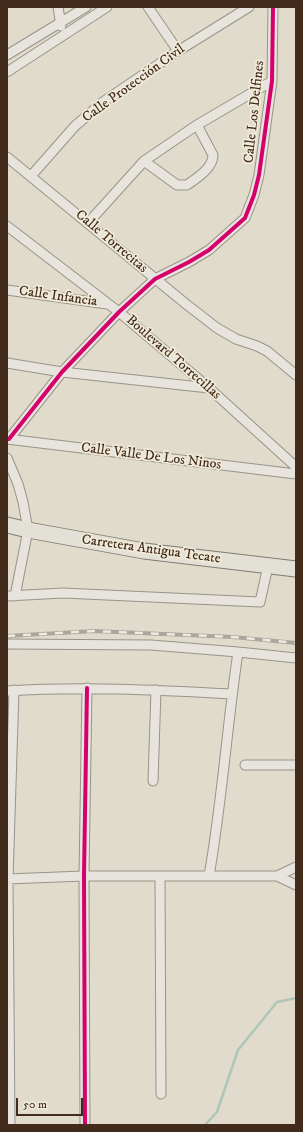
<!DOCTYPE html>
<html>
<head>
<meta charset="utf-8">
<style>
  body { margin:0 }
  #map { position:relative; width:303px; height:1132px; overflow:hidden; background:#e0dbcb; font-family:"IM FELL DW Pica",serif }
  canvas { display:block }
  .frame { position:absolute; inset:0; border:8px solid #432b1b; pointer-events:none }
  .scale { position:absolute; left:16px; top:1098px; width:67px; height:18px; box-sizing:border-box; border:2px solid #432b1b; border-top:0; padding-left:5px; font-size:12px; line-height:14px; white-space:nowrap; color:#432b1b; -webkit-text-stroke:3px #f0ead8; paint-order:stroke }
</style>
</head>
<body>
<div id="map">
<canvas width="303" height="1132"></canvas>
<div class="frame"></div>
<div class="scale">50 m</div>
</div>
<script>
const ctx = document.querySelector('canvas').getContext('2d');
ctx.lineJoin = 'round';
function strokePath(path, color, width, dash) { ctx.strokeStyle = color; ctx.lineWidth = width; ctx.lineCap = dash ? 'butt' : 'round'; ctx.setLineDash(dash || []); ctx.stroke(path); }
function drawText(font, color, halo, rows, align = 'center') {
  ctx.font = font + ' "IM FELL DW Pica",serif'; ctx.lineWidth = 3.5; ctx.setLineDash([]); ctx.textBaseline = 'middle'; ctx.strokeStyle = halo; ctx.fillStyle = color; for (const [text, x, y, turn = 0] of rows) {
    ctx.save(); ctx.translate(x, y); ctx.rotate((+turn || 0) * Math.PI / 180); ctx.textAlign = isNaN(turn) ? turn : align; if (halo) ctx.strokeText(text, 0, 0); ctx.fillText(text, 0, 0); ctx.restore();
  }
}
const stream = new Path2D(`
  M205,1125L217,1112L238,1050L277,1002L296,998`);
const minor = new Path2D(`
  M58,7L61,26
  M148,7L178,51
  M7,55L86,7
  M7,72L107,7
  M7,157L186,304L217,328L236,339L257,346L267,351L296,375
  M144,161L177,185H187C197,178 213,168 213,155L197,125
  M31,176L75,126L103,102L178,51L249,7
  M88,223L144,161L197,125L272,81
  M7,226L119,312L209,388L296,467
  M7,290L107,304
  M7,363L62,372L209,388
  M7,439L296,474
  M9,439L62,372L119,312L155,279L189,262L209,250L245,218L254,195L259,175L272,81L273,7
  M7,458L18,484L23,502L28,530L15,596
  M7,596L63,593L260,602L268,566
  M7,644L151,645L238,652L296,658
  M7,691C82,686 157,690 232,694
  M245,765H296
  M153,781L156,690
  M160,876L161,1094
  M209,876C222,802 227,726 238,652
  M277,876L296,885
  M7,879L84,876H277L296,867
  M10,1125L8,879L14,690
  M85,1125L84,876L87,688`);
const primary = new Path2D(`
  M7,525L28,530L144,551L296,569`);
const rail = new Path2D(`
  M7,636L94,631L233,637L296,643`);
const cycleway = new Path2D(`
  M9,439L62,372L119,312L155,279L189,262L209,250L245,218L254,195L259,175L272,81L273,7
  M85,1125L84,876L87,688`);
const streetNames = [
  ["Calle Protección Civil",134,84,-36],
  ["Calle Los Delfines",255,112,-84],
  ["Calle Torrecitas",111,242,40],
  ["Calle Infancia",58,297,8],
  ["Boulevard Torrecillas",173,358,41],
  ["Calle Valle De Los Ninos",151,457,7],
  ["Carretera Antigua Tecate",151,550,8]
];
strokePath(stream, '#aec6b8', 2.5);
strokePath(minor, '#999388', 11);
strokePath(primary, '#827c71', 17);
strokePath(minor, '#e7e4dd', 9);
strokePath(primary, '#e3e0d7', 15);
strokePath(rail, '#aaa59e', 4);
strokePath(rail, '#f0ead8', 2.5, [8]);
strokePath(cycleway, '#d6006c', 4);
drawText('14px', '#432b1b', '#f0ead8', streetNames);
</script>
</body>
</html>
